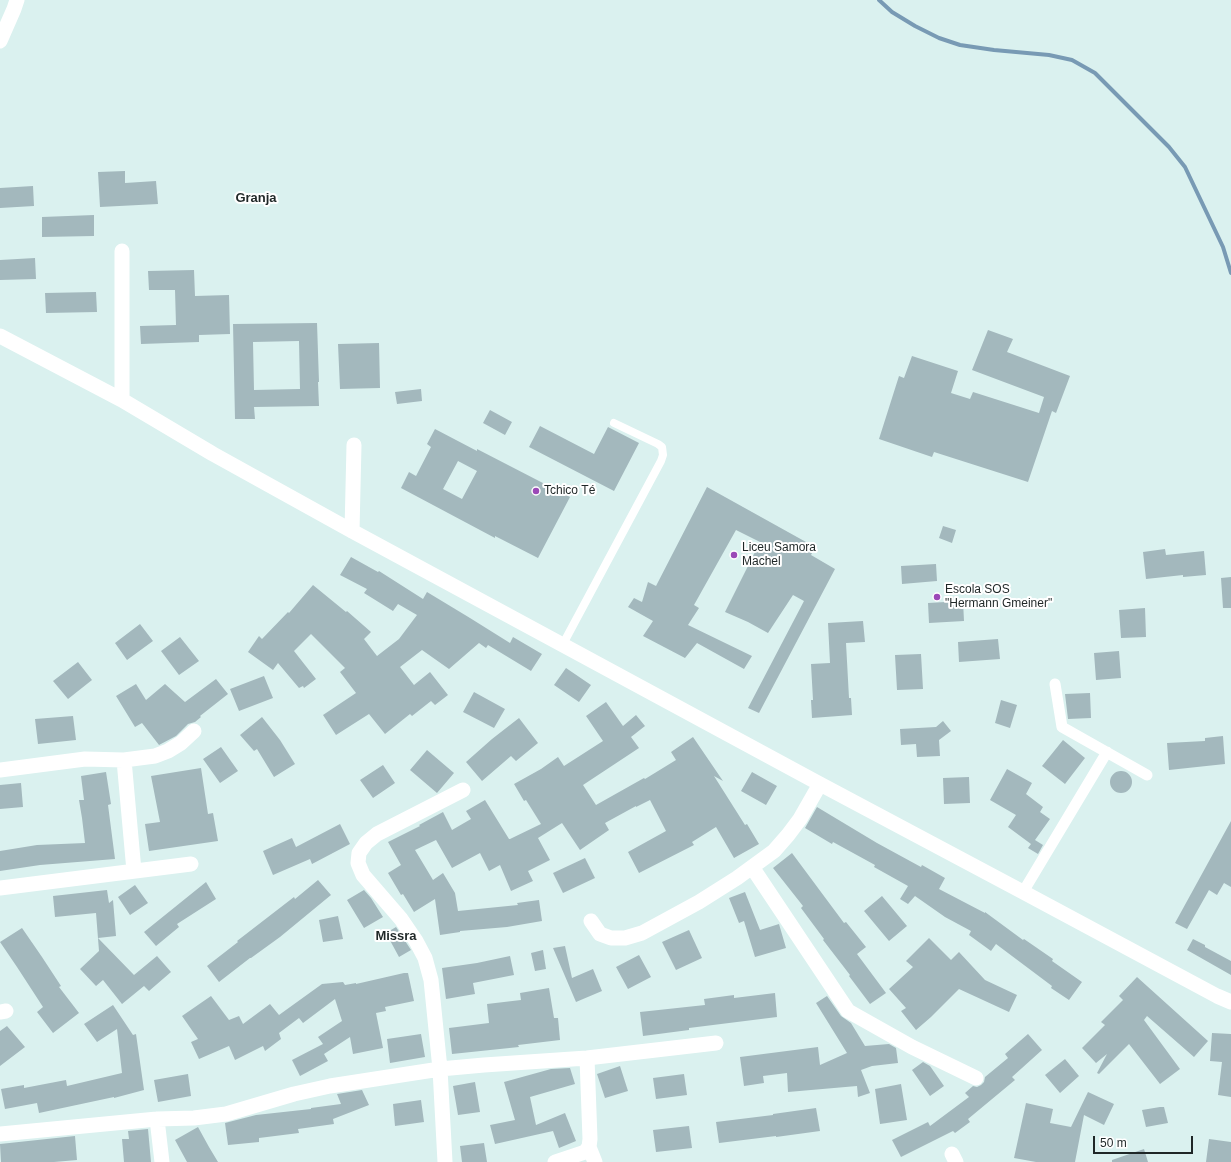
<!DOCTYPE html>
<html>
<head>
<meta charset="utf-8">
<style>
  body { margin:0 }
  #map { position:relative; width:1231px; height:1162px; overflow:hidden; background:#daf1ef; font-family:Helvetica,sans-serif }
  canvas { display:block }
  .scale { position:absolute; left:1093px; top:1136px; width:100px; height:18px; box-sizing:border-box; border:2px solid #1f2727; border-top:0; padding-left:5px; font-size:12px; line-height:14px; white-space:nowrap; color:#1f2727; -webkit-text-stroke:3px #fff; paint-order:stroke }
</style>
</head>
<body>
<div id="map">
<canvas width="1231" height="1162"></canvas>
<div class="scale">50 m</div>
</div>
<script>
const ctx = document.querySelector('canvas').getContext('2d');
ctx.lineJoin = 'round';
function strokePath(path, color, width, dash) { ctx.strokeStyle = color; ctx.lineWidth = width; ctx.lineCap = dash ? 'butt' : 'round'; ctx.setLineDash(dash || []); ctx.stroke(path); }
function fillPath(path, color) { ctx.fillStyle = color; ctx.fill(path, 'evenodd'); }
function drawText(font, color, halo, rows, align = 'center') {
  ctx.font = font + ' Helvetica,sans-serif'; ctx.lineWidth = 4; ctx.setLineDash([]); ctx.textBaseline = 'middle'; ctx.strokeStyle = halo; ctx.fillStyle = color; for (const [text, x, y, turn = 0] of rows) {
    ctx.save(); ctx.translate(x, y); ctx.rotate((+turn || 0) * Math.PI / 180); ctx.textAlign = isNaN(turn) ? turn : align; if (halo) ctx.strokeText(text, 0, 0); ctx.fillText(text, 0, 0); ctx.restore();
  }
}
const stream = new Path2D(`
  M879,0L892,12L915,26L939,38L960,45L994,50L1049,55L1072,60L1095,73L1169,147L1185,167L1223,247L1231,273`);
const building = new Path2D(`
  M125,171V183L156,181L158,204L100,207L98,172Z
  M33,186L34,206L0,208V188Z
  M94,215V236L42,237V217Z
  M35,258L36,279L0,280V260Z
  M194,270L195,296L229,295L230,334L199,335V342L141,344L140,326L176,325L175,290H149L148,271Z
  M96,292L97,312L46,313L45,293Z
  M317,323L319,382H318L319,406L254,407L255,419H235L233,324ZM299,341L300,389L254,390L253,342Z
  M988,330L1013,339L1007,352L1070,376L1056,413L1052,411L1028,482L934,452L932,457L879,439L899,376L904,378L912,356L958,371L951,393L970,399L973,392L1039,413L1044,397L972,370Z
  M379,343L380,388L340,389L338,344Z
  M421,389L422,401L397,404L395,392Z
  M490,410L512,422L505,435L483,423Z
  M540,426L594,454L608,427L639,443L614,491L529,447Z
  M435,429L477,451V449L570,497L538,558L495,536V538L401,488L409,472L416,476L431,447L427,444ZM458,461L477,471L462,499L443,489Z
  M707,487L815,547L811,555L835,569L759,713L748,708L804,601L793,595L768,633L748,622L725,612L760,542L736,530L694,605L699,608L688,625L752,656L744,669L697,643L685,658L643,636L653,621L628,607L634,598L642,602L648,582L656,586Z
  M943,526L956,530L952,543L939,538Z
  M1165,549L1166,555L1204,551L1206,575L1183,577V575L1146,579L1143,552Z
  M351,557L378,572L379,571L423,599L427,592L470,618L510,643L513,637L542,654L531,671L488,645L486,648L479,643L449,669L422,650L400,667L414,685L430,672L448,695L435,705L431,701L412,716L410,714L385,734L369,714L336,735L323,715L356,693L340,672L345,668L311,634L294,651L316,679L304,688L303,686L299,688L278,663L273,670L248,652L259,636L262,639L288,612L289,613L313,585L346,612L347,611L371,632L364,639L377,656L399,639L417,615L398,604L393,611L364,593L367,589L340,575Z
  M936,564L937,581L902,584L901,566Z
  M1231,577V608H1223L1221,578Z
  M963,601L964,621L929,623L928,603Z
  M1145,608L1146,637L1121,638L1119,610Z
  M863,621L865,642L846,643L849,698H851L852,715L812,718L811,700H813L811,664L830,663L828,623Z
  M140,624L153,641L127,660L115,643Z
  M180,637L199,661L179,675L161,651Z
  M998,639L1000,659L959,662L958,642Z
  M1119,651L1121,678L1096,680L1094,653Z
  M921,654L923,689L897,690L895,655Z
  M78,662L92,680L68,699L53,681Z
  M566,668L591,685L579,702L554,685Z
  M264,676L273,698L239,711L230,689Z
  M216,679L228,694L200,716L201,717L195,722L188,724L176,736L159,745L142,723L135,727L116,696L136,684L146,700L165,684L185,702Z
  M474,692L505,709L494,728L463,712Z
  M1090,693L1091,718L1068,719L1065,694Z
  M1001,700L1017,705L1010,728L995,723Z
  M606,702L623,726L636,715L645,726L631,737L639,748L583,785L596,805L644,778L645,779L676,760L671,752L693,737L723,781L714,776L745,825L747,824L759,844L734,858L716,827L692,842L694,845L639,873L628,852L666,831L650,800L636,807V806L605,823L609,830L580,850L562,823L538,838L550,860L528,871L533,881L511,891L500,865L489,871L480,853L452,868L436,840L415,850L433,880L443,873L455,893L458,911L518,905L517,903L539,900L542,921L507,927L460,931V932L440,935L435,899L414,912L403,894L401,895L388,873L401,865L388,842L420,826L419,825L443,812L452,830L471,819L466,811L485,800L509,839H510L541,824L526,800L524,801L514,784L541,769L558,757L564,766L603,741L586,716Z
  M73,716L76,740L38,744L35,719Z
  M262,717L280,740L295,764L274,777L257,749L254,751L240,735Z
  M519,718L538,743L516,761L511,756L482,781L466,762L492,739Z
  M943,721L951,731L939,740L940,756L917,757L916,744L901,745L900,729L936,727Z
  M1223,736L1225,764L1169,770L1167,743L1205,741V738Z
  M1063,740L1085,758L1065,784L1042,766Z
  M221,747L238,771L220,783L203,759Z
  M427,750L454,773L437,793L410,770Z
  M383,765L395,783L373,798L360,780Z
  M201,768L208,814L213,813L218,841L149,851L145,824L160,822L151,776Z
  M1007,769L1032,783L1026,794L1043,807L1040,812L1050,819L1035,840L1043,845L1038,854L1028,848L1031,844L1008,827L1016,815L990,800Z
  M1110 782a11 11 0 1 1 22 0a11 11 0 1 1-22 0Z
  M106,772L111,804L108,805L115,859L40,865L0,871V851L37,845L85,843L82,818L79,800H84L81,776Z
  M752,772L777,786L766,805L741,791Z
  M969,777L970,803L944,804L943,778Z
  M21,783L23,807L0,809V785Z
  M817,807L877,843L921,867L922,865L945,878L939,889L985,913V912L1023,940L1024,939L1053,959L1052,961L1082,982L1069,1000L1051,988L1052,986L996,944L991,951L969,935L971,931L945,917L915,896L908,904L900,899L908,886L874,867L875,865L833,842L832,844L805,828Z
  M1231,821V887L1224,883L1217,895L1209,890L1187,929L1175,923Z
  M340,824L350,844L312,864L310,859L273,875L263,851L292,838L296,847Z
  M792,853L844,923L846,922L866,947L857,954L886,993L870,1004L849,976L850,975L823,940L824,939L801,908L803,906L773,868Z
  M585,858L595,878L563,893L553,873Z
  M318,880L331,895L280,937L251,958H250L219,982L207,966L238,942L237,941L294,897L295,899Z
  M206,882L216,899L177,924L179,927L156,946L144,932Z
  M135,885L148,903L130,915L118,897Z
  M107,890L109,903L113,900L116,936L98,938L134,975L157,956L171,972L149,991L144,986L122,1004L103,980L96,986L80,969L99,951L96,913L55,917L53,896Z
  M364,890L371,898L383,917L364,928L347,900Z
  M745,892L760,930L779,924L786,948L755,957L744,921L739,923L729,898Z
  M882,896L907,926L889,941L864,911Z
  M338,916L343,939L323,942L319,920Z
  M396,927L411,950L399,957L386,933Z
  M22,928L42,957L61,986L59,987L79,1013L53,1033L37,1012L43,1007L17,967L0,942Z
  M689,930L702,958L676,970L662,942Z
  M929,938L951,960L959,952L985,980L1017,995L1009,1012L959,989L931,1017L916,1030L901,1011L906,1008L889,989L913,967L906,961Z
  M1193,939L1205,945V947L1231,961V975L1187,950Z
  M565,946L572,978L593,969L602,991L576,1002L553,948Z
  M543,950L546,969L535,971L531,953Z
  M639,955L651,977L628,989L616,967Z
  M510,956L514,975L473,983L475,994L446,999L442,968L477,963Z
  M404,973H408L414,1001L385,1007L386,1011L376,1013L383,1048L353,1054L350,1037L324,1054L328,1061L300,1076L292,1060L323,1044L318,1037L342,1021L335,999L303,1023L299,1018L279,1033L281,1039L265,1051L263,1046L235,1060L229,1046L199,1059L191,1042L198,1039L182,1016L211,996L229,1020L239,1016L243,1024L270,1004L279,1015L322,984L343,982L345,985L356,983V984Z
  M1137,977L1208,1041L1194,1057L1147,1016L1144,1020L1180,1069L1160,1084L1129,1044L1099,1074L1097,1073L1107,1054L1096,1063L1082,1048L1105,1025L1101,1022L1123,1000L1119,996Z
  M549,988L554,1018H558L560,1040L518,1045L519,1047L452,1054L449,1028L489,1023L487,1004L521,1000L520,993Z
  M775,993L777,1017L689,1028V1030L643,1036L640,1012L705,1005L704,999L734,995V998Z
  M827,996L841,1016L851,1023L865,1046L889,1044L896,1048L898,1063L872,1066L861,1070L870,1093L858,1097L857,1086L788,1092L787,1073L763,1076L764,1083L744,1086L740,1057L818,1047L820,1065L847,1053L816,1003Z
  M113,1005L133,1035L136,1034L144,1090L114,1098V1097L39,1113L37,1103L5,1109L1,1089L24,1085V1088L66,1080L67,1086L122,1073L117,1029L97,1042L84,1024Z
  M7,1026L25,1047L0,1066V1031Z
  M1212,1033L1231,1034V1097L1218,1095L1222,1062L1210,1061Z
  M421,1034L425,1057L390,1063L387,1039Z
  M1028,1034L1042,1050L1012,1077L1015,1080L968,1119L970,1122L955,1133L953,1131L901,1157L892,1140L928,1122L930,1126L969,1097L965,1093L973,1086L977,1087L981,1085L984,1082L985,1077L1008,1058L1005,1054Z
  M1065,1059L1079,1076L1060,1093L1045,1075Z
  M923,1062L930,1066L944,1086L930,1096L912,1070Z
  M620,1066L628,1091L605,1098L597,1074Z
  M570,1068L575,1084L530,1097L536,1125L565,1113L576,1141L559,1148L553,1131L495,1144L490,1125L515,1120L504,1082L551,1069Z
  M188,1074L191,1096L158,1102L154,1080Z
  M684,1074L687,1095L656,1099L653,1078Z
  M475,1082L480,1112L458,1115L453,1086Z
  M901,1084L907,1120L880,1124L875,1089Z
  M362,1090L369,1105L333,1119L334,1124L298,1129L299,1133L259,1138V1142L228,1145L225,1123L256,1115L311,1109V1108L341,1104L337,1094Z
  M1088,1092L1114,1104L1104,1125L1084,1115L1075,1162H1036L1014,1158L1026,1103L1053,1109L1050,1123L1071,1127Z
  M421,1100L424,1122L395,1126L393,1104Z
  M1160,1107H1164L1168,1123L1146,1127L1142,1110Z
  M816,1108L820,1131L776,1137V1136L719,1143L716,1122L773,1115V1114Z
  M689,1126L692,1148L656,1152L653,1130Z
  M198,1127L209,1147L218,1162H187L175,1140Z
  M148,1129L151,1162H124L122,1139H129L128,1131Z
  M75,1136L77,1160L54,1162H1L0,1144Z
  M1209,1139L1231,1142V1162H1206Z
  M484,1143L487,1162H462L460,1146Z
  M1144,1149L1148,1162H1112V1160Z`);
const service = new Path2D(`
  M563,644L661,461L663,455L662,447L658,444L614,423`);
const pedestrian = new Path2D(`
  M1055,684L1062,727L1147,775
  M1023,892L1107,752`);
const minor = new Path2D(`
  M0,41L14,9L17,0
  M0,336L122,400L213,454L352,531L820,784L1023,892L1217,996L1231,1002
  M122,400V251
  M352,531L354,445
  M124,760L134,871
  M0,770L85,759L124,760L155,756L168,751L181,743L194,731
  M752,867L848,1011L912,1047L976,1078
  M0,888L191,864
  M591,921L600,934L611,938H625L642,933L699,902L737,878L774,851L788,835L800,819L820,784
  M0,1012L6,1011
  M157,1119L162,1162
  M0,1134L157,1119L194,1118L226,1114L294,1094L330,1086L440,1069L484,1065L587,1058L716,1043
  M589,1147L595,1162
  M952,1154L956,1162
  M445,1162L440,1069L431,980L425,958L416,941L401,919L363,875L358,863L359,853L366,843L377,834L463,790
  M555,1162L585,1152L589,1147L590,1139L587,1058`);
const markers = [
  [536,491,4,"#9b48b7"],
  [734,555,4,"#9b48b7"],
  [937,597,4,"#9b48b7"]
];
const poiNames = [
  ["Tchico Té",544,491],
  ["Liceu Samora",742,548],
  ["Machel",742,562],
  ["Escola SOS",945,590],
  ["\"Hermann Gmeiner\"",945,604]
];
const neighbourhoodNames = [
  ["Granja",256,198],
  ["Missra",396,936]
];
strokePath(stream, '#789ab4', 4);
fillPath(building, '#a3b8bd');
strokePath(service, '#fff', 8);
strokePath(pedestrian, '#fff', 11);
strokePath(minor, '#fff', 15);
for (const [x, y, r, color] of markers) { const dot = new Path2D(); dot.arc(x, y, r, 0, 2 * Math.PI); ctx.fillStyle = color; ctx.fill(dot); strokePath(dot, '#fff', 1.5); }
drawText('12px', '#1f2727', '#fff', poiNames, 'left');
drawText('bold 13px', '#1f2727', '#fff', neighbourhoodNames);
</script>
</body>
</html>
